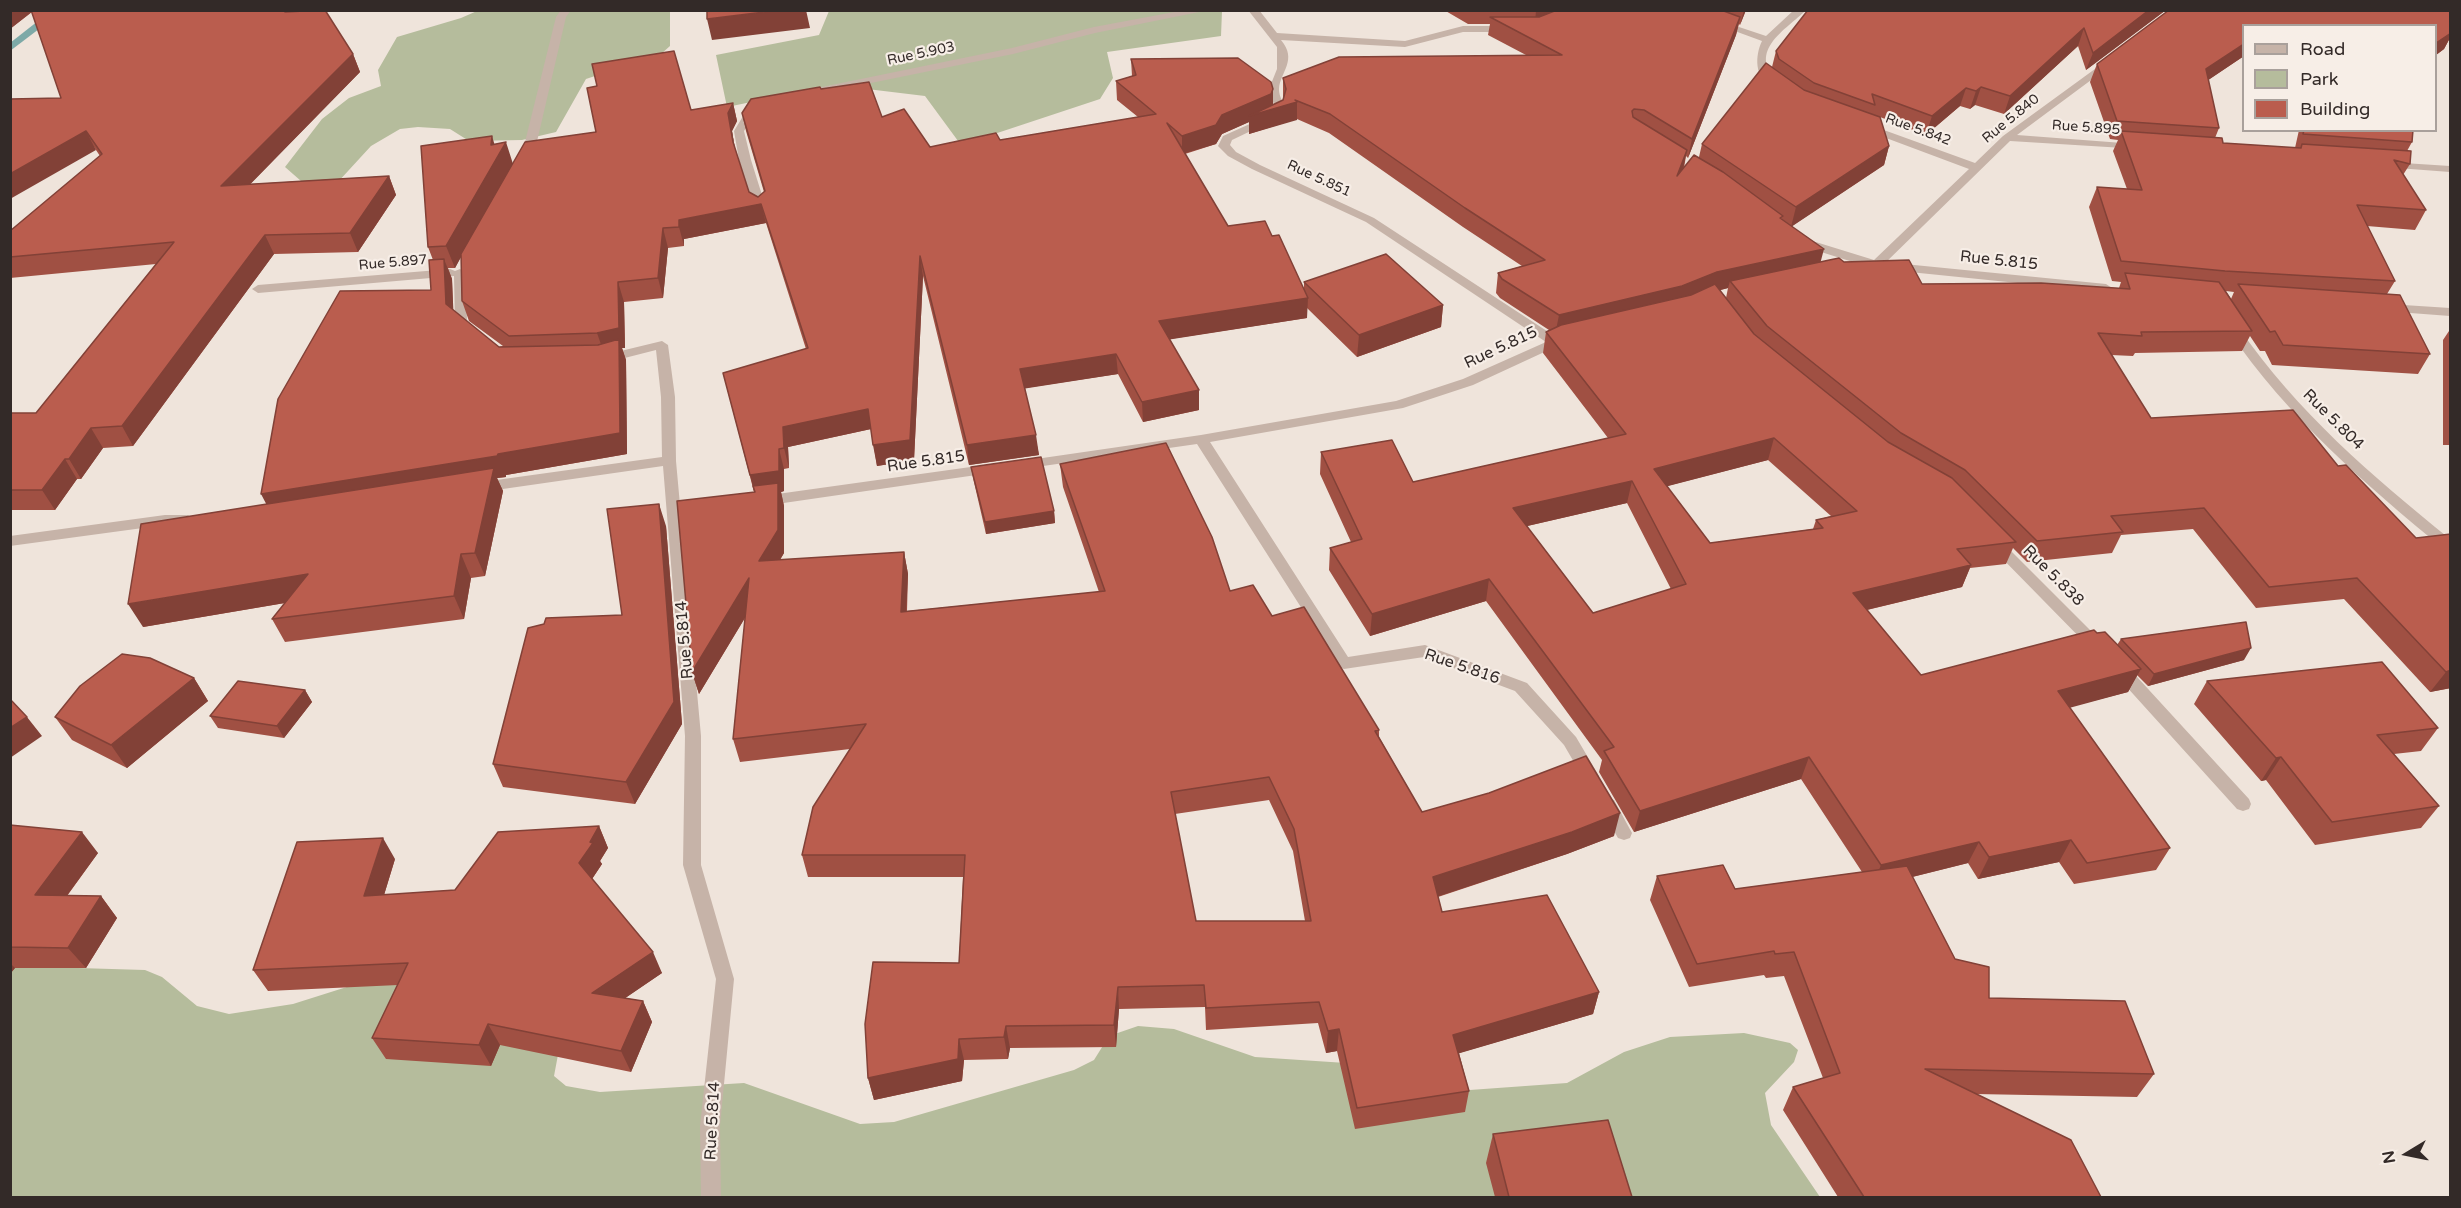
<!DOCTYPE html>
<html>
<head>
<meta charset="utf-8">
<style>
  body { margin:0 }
  #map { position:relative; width:2461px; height:1208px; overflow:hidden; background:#efe4db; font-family:"Varela Round",sans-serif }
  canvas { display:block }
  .frame { position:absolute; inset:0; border:12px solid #332a28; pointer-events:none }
  .legend { position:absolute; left:2242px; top:24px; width:195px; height:108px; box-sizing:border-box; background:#f7eee7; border:2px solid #a9a09b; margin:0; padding:8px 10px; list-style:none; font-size:18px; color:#332a28 }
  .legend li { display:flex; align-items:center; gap:12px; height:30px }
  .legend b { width:30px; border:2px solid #a9a09b }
  .north { position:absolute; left:2377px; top:1124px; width:60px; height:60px; -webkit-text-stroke:4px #f7eee7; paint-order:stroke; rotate:260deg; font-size:16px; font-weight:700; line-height:24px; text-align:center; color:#332a28 }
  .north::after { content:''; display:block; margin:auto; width:21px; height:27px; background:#332a28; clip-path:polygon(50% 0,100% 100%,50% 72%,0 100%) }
</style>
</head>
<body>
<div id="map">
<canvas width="2461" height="1208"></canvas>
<div class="frame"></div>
<ul class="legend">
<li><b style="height:8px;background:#c6b3a8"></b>Road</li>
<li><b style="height:16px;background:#b5bc9c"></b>Park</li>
<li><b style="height:16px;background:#ba5d4e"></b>Building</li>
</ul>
<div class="north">N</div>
</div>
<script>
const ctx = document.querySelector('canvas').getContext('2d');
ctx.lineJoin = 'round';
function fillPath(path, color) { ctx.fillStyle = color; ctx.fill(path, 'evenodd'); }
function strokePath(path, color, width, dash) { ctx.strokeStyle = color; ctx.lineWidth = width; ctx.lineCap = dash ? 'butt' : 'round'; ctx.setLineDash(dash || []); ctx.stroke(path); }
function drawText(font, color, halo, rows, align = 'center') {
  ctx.font = font + ' "Varela Round",sans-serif'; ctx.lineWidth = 4.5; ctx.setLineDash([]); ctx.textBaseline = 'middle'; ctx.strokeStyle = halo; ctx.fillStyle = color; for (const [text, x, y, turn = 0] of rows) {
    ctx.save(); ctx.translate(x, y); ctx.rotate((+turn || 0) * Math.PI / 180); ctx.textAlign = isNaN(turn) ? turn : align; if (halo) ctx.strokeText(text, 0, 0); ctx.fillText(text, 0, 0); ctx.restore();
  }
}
const green = new Path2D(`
  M477,11H670V46L661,54L586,79L556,132L522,140L469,141L450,129L418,127L400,129L371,146L337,183L301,181L285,167L322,119L349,98L381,86L378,70L397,37L461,18Z
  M829,11H1222L1221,36L1107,52L1113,78L1100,99L961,145L925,96L834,85L727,107L716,55L819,35Z
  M11,966L145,970L162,977L197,1006L229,1014L293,1004L372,979L566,1012L554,1076L566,1086L600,1092L744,1083L860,1124L894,1122L1074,1070L1094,1060L1109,1036L1138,1026L1174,1029L1255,1057L1361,1064L1442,1092L1567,1083L1624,1052L1670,1037L1744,1033L1790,1043L1798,1050L1794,1062L1765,1093L1771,1125L1820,1197L11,1198Z`);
const stream = new Path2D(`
  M52,10H64L10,51V43Z`);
const minor = new Path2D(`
  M561,10H571L566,17L535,150L528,161H520L518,159L523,150L556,17Z
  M1185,10H1209L1095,33L1013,54L817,94L812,91L817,88L1012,48L1094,27Z
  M1248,10H1259L1277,33L1405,41L1463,26H1508L1513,29L1508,32H1463L1405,47L1281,40C1298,60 1280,72 1279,89C1279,100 1287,103 1282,116L1232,140L1230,145L1236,152L1260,165L1374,218L1556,337L1566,336L1568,339L1566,342L1473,385L1403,408L1210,442L1348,657L1425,645L1527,683L1576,737L1599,776L1597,781L1591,782L1585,781L1564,745L1515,691L1424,657L1344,669L1339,667L1197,444L1022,469L1015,465L1022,461L1201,435L1396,401L1463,379L1546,342L1366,222L1252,169L1228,156L1218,146L1223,136L1272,114L1275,108L1269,89L1277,69V47Z
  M1794,10H1806C1786,30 1747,50 1777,82L1772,85C1754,79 1755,55 1762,41L1713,23L1718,20L1766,36Z
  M2110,58L2115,61L2114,63L2017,135L2136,144L2140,145V149L2010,141L1880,268H1872L1802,246L1800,243L1806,239L1874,260L1969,169L1862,129V125H1870L1975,163L2003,136Z
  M756,105L761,108L756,112L744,131L751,160L767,211L761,214L755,211L739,160L734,131L748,108Z
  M2388,162L2450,166V172L2384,167V163Z
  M1894,263L2106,284L2112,288L2106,292L1890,270L1888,267Z
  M450,269L455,271L460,269L466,273L467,322L478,331L476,334H468L455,323L454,276L258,293L252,289L258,285Z
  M2388,304L2450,308V316L2384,311L2382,308L2384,305Z
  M2235,327L2239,328C2297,412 2372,476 2450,539V551L2445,550C2365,484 2287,417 2229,331Z
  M662,341L668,345L675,397L676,461L701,736V865L734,979L720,1126L721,1198H701L700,1126L716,979L683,865L685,736L663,466L482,492L475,487L482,482L662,457L661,397L656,350L605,363L599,359L600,356Z
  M992,464L997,466L999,469L997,472L763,506L756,501L763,496Z
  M165,515H188L195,520L188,525H165L10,546V536Z
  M1996,539L2001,541L2103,643L2106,647L2103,651H2093L1991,547L1989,544L1991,541Z
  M2121,664L2127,666L2249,799L2251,804L2249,809L2243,811L2237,809L2115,674L2113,670L2115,666Z
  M1608,798L1614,800L1632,833L1630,838L1624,840L1618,838L1602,810L1600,805L1602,800Z`);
const wall = new Path2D(`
  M10,10L300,11L353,54L360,72L250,184L389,176L396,195L358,252L274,254L133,446L103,448L81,479H77L55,510H10V413H36L156,264L10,278V231L100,156L61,98L32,12L10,29Z
  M1444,10H1746L1740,25L1739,24L1736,35L1688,158L1686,156L1684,168L1699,157L1702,144L1772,67L1776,51L2166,10L2086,70L2078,46L2004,114L1975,105L1970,109L1960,106L1926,135L1880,117L1889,146L1884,165L1792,226L1820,262H1844L1922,284L2119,288L2121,282L2112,281L2089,207L2097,187L2127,189L2113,151L2118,140L2110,139L2090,82L2097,64L2169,10H2451V36L2444,49L2436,55V26H2244V56L2208,80L2219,128L2215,138L2223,143L2295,148L2299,130H2413L2412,142L2407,151L2410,164L2403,175L2426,210L2415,230L2367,226L2395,281L2387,294L2430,354L2418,374L2272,365L2265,351H2260L2250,336L2242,351L2135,353L2133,356L2111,355L2151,418L2338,466L2416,538L2451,534V688L2430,692L2344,599L2256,608L2193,529L2121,535L2112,553L2027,562L2013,548L2006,564L1970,568L1962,587L1867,610L1921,675L2097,633L2117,645L2121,639L2244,660L2148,686L2137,675L2128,692L2069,707L2170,848L2156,870L2074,884L2059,862L1978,879L1968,863L1912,877L1955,959L1989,998L2154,1074L2137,1097L1975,1094L2101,1197H1838L1783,1110L1793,1087L1823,1078L1784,976L1766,978L1764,975L1689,987L1650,900L1657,876L1735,889L1862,872L1801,779L1634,832L1599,772L1602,760L1486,601L1370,636L1329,570L1330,548L1351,542L1320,474L1321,452L1413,482L1608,438L1543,353L1546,332L1549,330L1500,298L1496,293L1498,273L1522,266L1463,227L1329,133L1297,119L1249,134V122L1222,134L1216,144L1185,154L1228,226L1272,236L1304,290V282L1443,305L1441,327L1357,357L1307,308V318L1170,339L1199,410L1143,422L1118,374L1025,388L1039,455L969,465L923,276L914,460L877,466L871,429L788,447L789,468L784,469V491L781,492L784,506V553L780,560L904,552L908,574L907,611L1099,592L1063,487L1060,464L1230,591L1272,616L1379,730V737L1422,812L1614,836L1567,854L1438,897L1442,912L1599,992L1593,1014L1459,1053L1469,1091L1465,1112L1355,1129L1337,1051L1326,1053L1318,1023L1206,1030L1205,1007L1119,1009L1116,1047L1010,1048L1008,1059L964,1060L962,1081L874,1100L868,1078L959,963L963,877H808L802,855L850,749L740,762L733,739L745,618L699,694L692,672L754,492L723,373L806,349L766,223L684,239V246L668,248L663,298L624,302L625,348H622L626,360L627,454L506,475V477L497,478L503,491L485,576L471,578L464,619L285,642L272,619L285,603L143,627L266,504L431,290L433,260L428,247L494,144L513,164L596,132L691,110L733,103L737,121L732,131L735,149L749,192L758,197L764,192L746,131L742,113L821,89L882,117L930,147L1000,140L1138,117L1117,100L1116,81L1132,76L1131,59L1273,89V105L1283,100V78L1526,55L1488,35L1490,24H1468ZM461,256L462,301L469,321L503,346L499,347L453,310L452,279L448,268H455ZM1728,288L1726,298L1720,290ZM2226,291L2234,292L2231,299ZM1768,460L1831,516L1816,520L1813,529L1710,543L1667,486ZM1627,503L1671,589L1593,613L1527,526ZM1269,800L1293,851L1305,921H1196L1175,814Z
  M2451,328V445H2443V340Z
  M971,467L1054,511L1055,523L986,534L973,478Z
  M666,526L682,724L635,804L503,787L493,764L622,615Z
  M194,678L208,701L127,768L72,740L55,717Z
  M2207,681L2438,728L2421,751L2394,754L2439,806L2421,828L2315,845L2266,780L2261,781L2194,704Z
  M305,690L312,702L284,738L218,728L210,716Z
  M10,825L98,853L67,896H101L117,918L86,968H15L10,973Z
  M599,826L608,848L600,861L602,864L592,879L662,973L625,998L643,1001L652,1022L631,1072L500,1045L491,1066L386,1059L372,1038L398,985L268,991L253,970L395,859L384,895L455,890Z
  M1493,1134L1632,1197H1495L1486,1163Z`);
const shadedWall = new Path2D(`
  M10,10H34L10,29Z
  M781,10H806L810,28L712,40L707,19Z
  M1536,10H1573L1535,25Z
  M1744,10H1746L1740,25Z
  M2149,10H2166L2086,70L2093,53Z
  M1740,17L1736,35L1688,158L1692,139Z
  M2084,28L2078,46L2004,114L2010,96Z
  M2451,33V36L2444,49L2436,55V43Z
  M2244,44V56L2198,87L2206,69Z
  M353,54L360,72L230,205L221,186Z
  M1981,87L1975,105L1970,109L1976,91Z
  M1966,88L1960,106L1926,135L1932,116Z
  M1273,89V108L1297,102V120L1249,134V122L1222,134L1216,144L1182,154V136Z
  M733,103L737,121L732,131L737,161L728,113Z
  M86,131L96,150L10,199V174Z
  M492,136L498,156L506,142L513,164L455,268L446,246L491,145Z
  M1889,146L1884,165L1791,227L1796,207Z
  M1687,150L1683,169L1677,176Z
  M389,176L396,195L358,252L350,233Z
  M761,204L766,223L684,239V246L679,227V220Z
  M663,228L668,248L663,298L658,278Z
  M265,235L274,254L133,446L122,426Z
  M1824,249L1819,268L1730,281L1728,288L1555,335L1559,315L1717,272Z
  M920,256L923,276L914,460L877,466L873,445Z
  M444,259L452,279L454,325L446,304Z
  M618,282L624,302L625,348H622L626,360L627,454L506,475V477L497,478L503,491L485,576L475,553L272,515L261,494L498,454L604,353L597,333Z
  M1308,298L1307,318L1160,341L1159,321Z
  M1443,305L1441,327L1357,357L1359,335Z
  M1116,354L1118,374L1022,389L1020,369Z
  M1199,390V410L1143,422L1142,402Z
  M868,409L871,429L788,447L789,468L784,448L783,427Z
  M91,428L103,448L81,479L69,459Z
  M1036,435L1039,455L969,465L967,445Z
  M1774,438L1768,460L1649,491L1654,469Z
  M779,449L784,469V491L781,492L784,506V553L765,584L759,561L755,495L750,475Z
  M65,459L77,479L55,510L42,490Z
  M1632,481L1627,503L1510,530L1513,508Z
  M659,504L666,526L682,724L635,804L626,782Z
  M1054,511L1055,523L986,534L985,522Z
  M904,552L908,574L905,635L901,612Z
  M461,554L471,578L464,619L454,596Z
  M1971,565L1962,587L1845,615L1853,593Z
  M308,574L320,597L143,627L128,604Z
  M749,578L755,601L699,694L692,672Z
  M1489,579L1486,601L1370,636L1372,614Z
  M2251,648L2244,660L2148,686L2154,674Z
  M2141,669L2128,692L2047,714L2058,691Z
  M2451,670V688L2430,692L2446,672Z
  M194,678L208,701L127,768L111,745Z
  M305,690L312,702L284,738L277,726Z
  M27,717L42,736L10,758V728Z
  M1809,757L1801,779L1634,832L1640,811Z
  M2281,757L2266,780L2261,781L2276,758Z
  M1620,813L1614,836L1567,854L1430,899L1433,877Z
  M599,826L608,848L600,861L602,864L588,885L579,863Z
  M82,832L98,853L52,916L35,895Z
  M383,838L395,859L377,918L364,896Z
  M2071,840L2059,862L1978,879L1989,857Z
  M1979,842L1968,863L1872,887L1881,865Z
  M101,896L117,918L86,968L68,948Z
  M653,952L662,973L602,1014L592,993Z
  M10,963L15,968L11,973L10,972Z
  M1118,987L1119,1009L1116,1047L1114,1025Z
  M1599,992L1593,1014L1450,1056L1453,1035Z
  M643,1001L652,1022L631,1072L621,1051Z
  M488,1024L500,1045L491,1066L479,1045Z
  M1006,1026L1010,1048L1008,1059L1004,1037Z
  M1339,1029L1337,1051L1326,1053L1328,1031Z
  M959,1039L964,1060L962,1081L874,1100L868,1078Z`);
const building = new Path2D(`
  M31,10H286L285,12L325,10L353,54L221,186L389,176L350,233L265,235L122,426L91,428L69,459H65L42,490H10V413H36L174,242L10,257V231L102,154L86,131L10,174V99L61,98Z
  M707,10H781L707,19Z
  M1557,10H1721L1740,17L1692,139L1644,110L1634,109L1632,111L1633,117L1687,150L1677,176L1694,155L1723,172L1783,216L1780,218L1824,249L1717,272L1682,286L1559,315L1502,279L1498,273L1545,260L1465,208L1330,114L1295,100L1297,102L1249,116L1283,100L1286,89L1283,78L1339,57L1562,55L1490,17H1539Z
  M1808,10H2149L2093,53L2084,28L2010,96L1981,87L1976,91L1966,88L1932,116L1872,94L1875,105L1814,83L1779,59L1776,51Z
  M2169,10H2451V33L2436,43V26H2244V44L2206,69L2219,128L2117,121L2097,64Z
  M674,51L691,110L733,103L728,113L733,142L749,192L758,197L765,191L742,113L751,99L820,87L821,89L869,82L882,117L904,109L930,147L996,133L1000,140L1156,114L1116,81L1136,75L1131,59L1238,58L1271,82L1273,89L1271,94L1222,115L1216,125L1182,136L1167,123L1228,226L1265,221L1272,236L1279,235L1308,298L1159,321L1199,390L1142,402L1116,354L1020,369L1036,435L967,445L920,256L910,440L873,445L868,409L783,427L784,448L779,449V471L750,475L723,373L808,348L761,204L679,220V227L663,228L658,278L618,282L619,328L597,333L509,336L462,301L461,254L525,142L596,132L587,88L597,86L592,64Z
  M1766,63L1804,90L1880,117L1889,146L1796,207L1702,144Z
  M2304,130H2413L2412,142L2303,134Z
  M2121,131L2222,138L2223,143L2301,148L2302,144L2411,151L2410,164L2394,160L2426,210L2357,205L2395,281L2225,271L2121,261L2097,187L2142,190Z
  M492,136L491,145L506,142L446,246L428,247L421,146Z
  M1386,254L1443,305L1359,335L1304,282Z
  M1839,258L1844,262L1909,260L1922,284L2041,283L2130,289L2125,273L2219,282L2252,331L2141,332L2142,336L2098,333L2151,418L2293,410L2338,466L2346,465L2416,538L2451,534V670L2446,672L2357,578L2269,587L2204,508L2111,516L2123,532L2037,541L1965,470L1901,433L1767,326L1730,281Z
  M444,259L446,304L499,347L598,345L619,339L620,433L498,454L497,456L261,494L278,399L340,291L431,290L429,260Z
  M1715,284L1754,334L1888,442L1952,478L2016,542L1957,549L1971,565L1853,593L1921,675L2094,630L2097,633L2105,632L2141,669L2058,691L2170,848L2087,863L2071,840L1989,857L1979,842L1881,865L1809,757L1640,811L1604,751L1614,747L1489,579L1372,614L1330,548L1362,539L1321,452L1392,440L1413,482L1626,434L1546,332L1561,325L1691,295ZM1774,438L1857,511L1816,520L1823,528L1710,543L1654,469ZM1632,481L1686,584L1593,613L1513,508Z
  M2238,284L2400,295L2430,354L2283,345L2275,331L2270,332Z
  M1166,443L1212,537L1230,591L1253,585L1272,616L1304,607L1379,730L1375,731L1422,812L1489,793L1586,756L1620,813L1572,832L1433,877L1442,912L1547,895L1599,992L1453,1035L1469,1091L1357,1108L1339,1029L1328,1031L1319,1002L1206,1008L1204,985L1118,987L1114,1025L1006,1026L1004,1037L959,1039L958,1059L868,1078L865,1024L873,962L959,963L965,855H802L813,807L866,724L733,739L749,578L692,672L677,501L755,492L753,486L778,483V530L759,561L904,552L901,612L1105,591L1060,464ZM1269,777L1294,829L1311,921H1196L1171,792Z
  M1041,457L1054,511L985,522L971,467Z
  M494,468L475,553L461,554L454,596L272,619L308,574L128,604L141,524Z
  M659,504L674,702L626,782L493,764L528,628L544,624L546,618L622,615L607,509Z
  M2246,622L2251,648L2154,674L2121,639Z
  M122,654L150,658L194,678L111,745L55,717L80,686Z
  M2382,662L2438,728L2377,735L2439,806L2332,822L2281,757L2276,758L2207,681Z
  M238,681L305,690L277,726L210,716Z
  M10,699L27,717L10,728Z
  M10,825L82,832L35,895L101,896L68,948L10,947Z
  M599,826L590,842L593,843L579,863L653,952L592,993L643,1001L621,1051L488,1024L479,1045L372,1038L408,963L253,970L297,842L383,838L364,896L455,890L498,832Z
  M1723,865L1735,889L1907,866L1955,959L1989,967V998L2125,1001L2154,1074L1925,1069L2071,1140L2101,1197H1864L1793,1087L1840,1073L1794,952L1775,954L1774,951L1697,964L1657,876Z
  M1608,1120L1632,1197H1509L1493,1134Z`);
const farStreetnames = [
  ["Rue 5.903",921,54,-12],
  ["Rue 5.840",2011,119,-39],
  ["Rue 5.895",2086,128,4],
  ["Rue 5.842",1918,130,20],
  ["Rue 5.851",1319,179,25],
  ["Rue 5.897",393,263,-5]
];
const streetNames = [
  ["Rue 5.815",1999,261,6],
  ["Rue 5.815",1501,348,-25],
  ["Rue 5.804",2333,420,45],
  ["Rue 5.815",926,462,-8],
  ["Rue 5.838",2053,576,45],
  ["Rue 5.814",685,640,-95],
  ["Rue 5.816",1462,667,19],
  ["Rue 5.814",713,1121,-87]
];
fillPath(green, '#b5bc9c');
fillPath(stream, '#7da9a7');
fillPath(minor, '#c6b3a8');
fillPath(wall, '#a05043');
fillPath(shadedWall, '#824137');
fillPath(building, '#ba5d4e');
strokePath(building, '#824137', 1.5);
drawText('14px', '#332a28', '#f7eee7', farStreetnames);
drawText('16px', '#332a28', '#f7eee7', streetNames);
</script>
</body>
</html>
